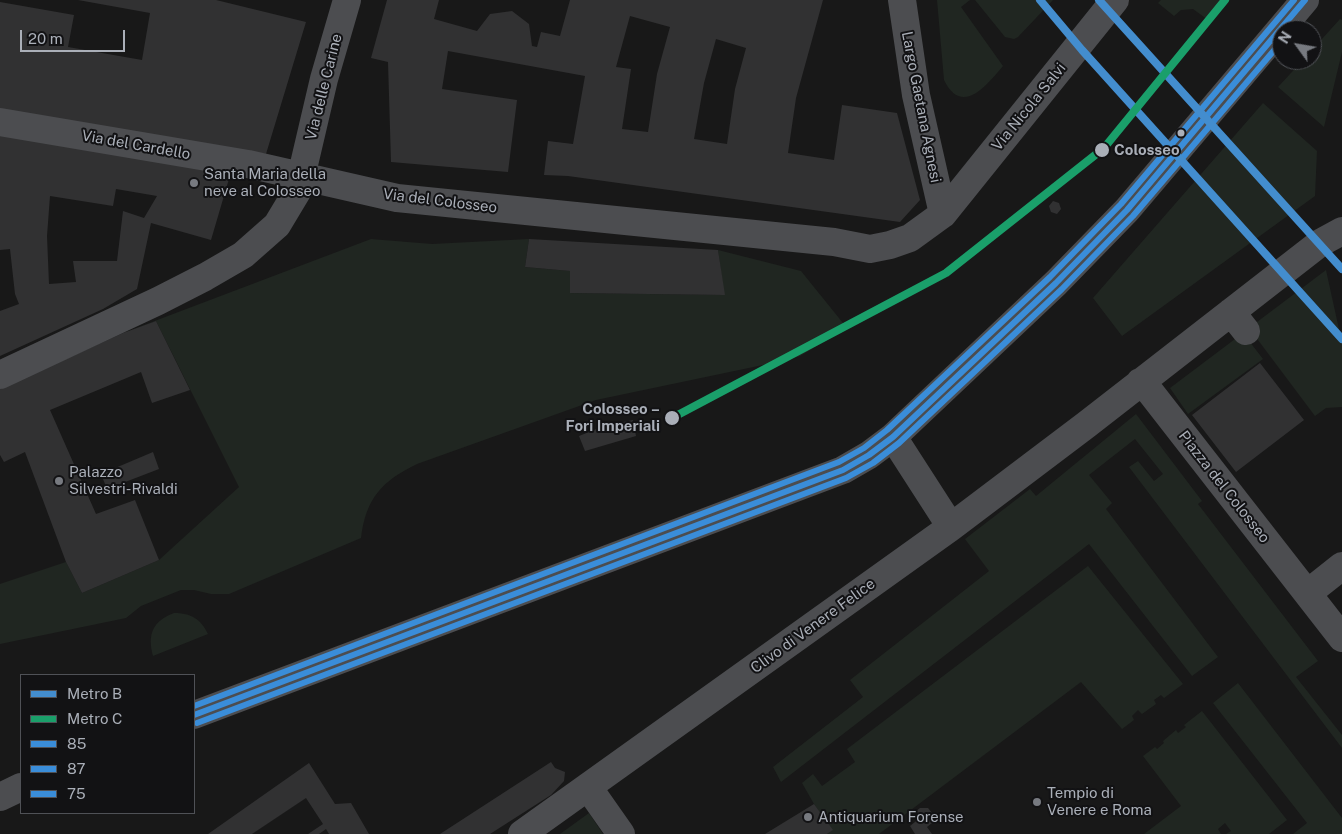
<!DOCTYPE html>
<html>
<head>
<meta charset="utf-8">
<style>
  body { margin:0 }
  #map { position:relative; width:1342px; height:834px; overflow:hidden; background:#181818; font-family:"Public Sans",sans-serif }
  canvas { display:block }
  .legend { position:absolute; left:20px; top:674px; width:175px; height:140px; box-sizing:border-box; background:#121214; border:1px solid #4f5156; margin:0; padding:6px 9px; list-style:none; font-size:15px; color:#aaafb8 }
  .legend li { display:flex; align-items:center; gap:10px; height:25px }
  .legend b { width:25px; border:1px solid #4f5156 }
  .north { position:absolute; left:1272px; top:20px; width:50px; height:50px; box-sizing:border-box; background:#121214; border:1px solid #4f5156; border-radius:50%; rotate:302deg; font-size:14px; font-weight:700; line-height:20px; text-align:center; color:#aaafb8 }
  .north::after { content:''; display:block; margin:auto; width:18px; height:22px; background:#777a80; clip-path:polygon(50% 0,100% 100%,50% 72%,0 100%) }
  .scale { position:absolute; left:20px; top:30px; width:105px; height:22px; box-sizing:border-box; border:2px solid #aaafb8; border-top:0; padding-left:6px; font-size:15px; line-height:18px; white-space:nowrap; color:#aaafb8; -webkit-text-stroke:4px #121214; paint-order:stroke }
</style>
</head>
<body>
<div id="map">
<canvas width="1342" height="834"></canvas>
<ul class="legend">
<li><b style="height:6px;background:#438dce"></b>Metro B</li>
<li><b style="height:6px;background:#1a9f6a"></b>Metro C</li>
<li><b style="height:6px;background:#3a8dd9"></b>85</li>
<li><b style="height:6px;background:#3a8dd9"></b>87</li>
<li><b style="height:6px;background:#3a8dd9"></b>75</li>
</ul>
<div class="north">N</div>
<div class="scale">20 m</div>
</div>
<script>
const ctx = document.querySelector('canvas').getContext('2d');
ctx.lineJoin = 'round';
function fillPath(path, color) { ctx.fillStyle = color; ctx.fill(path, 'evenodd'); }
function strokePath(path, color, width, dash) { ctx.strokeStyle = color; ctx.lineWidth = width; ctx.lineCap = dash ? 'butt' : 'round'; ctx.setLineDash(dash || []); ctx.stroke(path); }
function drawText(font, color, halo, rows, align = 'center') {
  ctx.font = font + ' "Public Sans",sans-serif'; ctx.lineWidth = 4; ctx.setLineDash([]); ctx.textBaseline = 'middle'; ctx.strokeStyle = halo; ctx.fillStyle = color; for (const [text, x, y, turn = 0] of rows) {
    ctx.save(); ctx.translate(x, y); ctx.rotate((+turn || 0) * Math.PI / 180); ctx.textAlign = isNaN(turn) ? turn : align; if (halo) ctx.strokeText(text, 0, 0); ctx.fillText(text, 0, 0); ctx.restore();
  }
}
const green = new Path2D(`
  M937,0H970L961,7L1003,66C987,85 962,117 944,80Z
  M975,0H1053L1018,37L1014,39L1005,37Z
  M1161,0H1230L1211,22L1193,9L1181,10L1174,16L1158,3Z
  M1340,19L1342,20V52L1324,127L1278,87L1303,60H1312V50Z
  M1263,103L1317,151L1315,196L1122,336L1093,298Z
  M371,239L432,244L529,239L525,267L570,271L571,293L724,295L718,250L801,271L847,328L800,356L782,361L596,400L417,464C382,481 366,498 361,538L229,594H211L194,590H181L141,606L126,618L0,644V584L66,562L82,593L159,560L239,487L156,321L123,333Z
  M1326,270L1342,343V407L1326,408L1315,416L1249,328Z
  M1243,333L1263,359L1188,414L1170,388Z
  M1136,414L1202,501L1198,504L1318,661L1296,677L1342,735V748L1129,467L1138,461L1154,481L1163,474L1135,439L1089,475L1112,503L1106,509L1218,657L1192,676L1089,544L781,782L773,767L863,697L850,680L989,571L965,539L1030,489L1036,496Z
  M1088,566L1183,684L1164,698L1161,695L1154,700L1156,704L1142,714L1138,710L1132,716L1134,720L1122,729L1081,682L879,834H827L832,830L814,804L802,783L813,774L822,786L855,762L847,749Z
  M174,613C191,613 201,619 208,634L153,656C147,634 153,621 174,613Z
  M1238,683L1342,818V834H1293L1307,823L1213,703Z
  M1202,711L1287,820L1269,834H1226L1231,831L1225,823L1218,829L1221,834H1144L1181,806L1143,756L1155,747L1157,749L1164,743L1163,741L1176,730L1178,733L1186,727L1184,725Z
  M589,813L603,834H560Z`);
const building = new Path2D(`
  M78,0H216L306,22L266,154L0,109V2L74,15L68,47L142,60L150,13Z
  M387,0H439L434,19L477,31L490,14L512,11L529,24L532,46L537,47L541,32L560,36L570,0H823L796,98L788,153L834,160L842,105L897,113L920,200L900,222L568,176L544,175L548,141L573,144L585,76L448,51L442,89L517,100L508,172L391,162L388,62L371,58ZM630,16L670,27L657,74L648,132L622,129L631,69L616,67ZM716,39L746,48L735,89L727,144L694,139L704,83Z
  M0,134L231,172L211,240L151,223L137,289L103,309L0,356V311L19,304L15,294L10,249L0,250ZM116,189L157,196L144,218L123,211L117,261H73L76,282L49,284L47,236L50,196L113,206Z
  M1053,201L1059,203L1061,209L1057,214L1051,212L1049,206Z
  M529,239L718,250L725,295L570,293V271L525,267Z
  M156,321L190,390L152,403L141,372L50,410L96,514L135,500L159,560L82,593L66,562L25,452L4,462L0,455V389L123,333Z
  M1260,363L1304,420L1236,472L1192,415Z
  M633,420L636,436L585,451L579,436L604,426Z
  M153,452L159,469L107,489L101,474Z
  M551,762L555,768L565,772L564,781L551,795L490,834H440Z
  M309,763L335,804L351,803L369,834H329L326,829L319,834H308L323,824L306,798L252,834H208Z
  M814,804L833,830L827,834H765Z
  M920,808H928L937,819L927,827L932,834H915L910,826L920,818L915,812Z`);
const minor = new Path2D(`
  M902,0L916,95L943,214
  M0,122L248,164L397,198L834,242L870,249L890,245L910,238L943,214L1115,0
  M1231,312L1246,331
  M0,375L158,301L205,277L243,255L277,225L298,190L324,79L347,0
  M1140,382L1148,389L1342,638
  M893,437L951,527
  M1308,593L1342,566
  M194,715L843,470L869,455L893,437L1056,283L1127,210L1305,0
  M588,787L621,834
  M0,797L21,787
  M522,834L951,527L1086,425L1320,243L1342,231`);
const bus1 = new Path2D(`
  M194,715L843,470L869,455L893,437L1056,283L1127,210L1305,0`);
const bus2 = new Path2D(`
  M197,723L846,478L873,463L899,443L1062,289L1133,216L1282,41`);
const bus3 = new Path2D(`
  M194,706L839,462L864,448L887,430L1050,277L1121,204L1294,0`);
const metro1 = new Path2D(`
  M1040,0L1082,50L1342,339
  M1099,0L1342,269`);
const metro2 = new Path2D(`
  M672,418L946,273L1104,148L1225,0`);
const markers = [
  [1181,133,4.5,"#aaafb8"],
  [1102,150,8,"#aaafb8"],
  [194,183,5,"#777a80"],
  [672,418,8,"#aaafb8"],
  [59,481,5,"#777a80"],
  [1037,802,5,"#777a80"],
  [808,817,5,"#777a80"]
];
const streetNames = [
  ["Via delle Carine",324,87,-76],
  ["Largo Gaetana Agnesi",921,107,79],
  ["Via Nicola Salvi",1029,107,-51],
  ["Via del Cardello",136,145,10],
  ["Via del Colosseo",440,201,7],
  ["Piazza del Colosseo",1224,487,52],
  ["Clivo di Venere Felice",813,626,-36]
];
const stopNames = [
  ["Colosseo",1114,150],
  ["Colosseo –",660,409,"right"],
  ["Fori Imperiali",660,426,"right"]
];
const poiNames = [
  ["Santa Maria della",204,174],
  ["neve al Colosseo",204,191],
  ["Palazzo",69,472],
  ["Silvestri-Rivaldi",69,489],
  ["Tempio di",1047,793],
  ["Venere e Roma",1047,810],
  ["Antiquarium Forense",818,817]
];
fillPath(green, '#202621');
fillPath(building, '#313132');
strokePath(minor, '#4c4d50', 28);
strokePath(bus1, '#3a8dd9', 6);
strokePath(bus2, '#3a8dd9', 6);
strokePath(bus3, '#3a8dd9', 6);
strokePath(metro1, '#438dce', 8);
strokePath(metro2, '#1a9f6a', 8);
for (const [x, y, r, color] of markers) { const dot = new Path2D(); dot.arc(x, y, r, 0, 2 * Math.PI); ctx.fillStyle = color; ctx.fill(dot); strokePath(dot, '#121214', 2); }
drawText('15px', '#aaafb8', '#121214', streetNames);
drawText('bold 15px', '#aaafb8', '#121214', stopNames, 'left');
drawText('15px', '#aaafb8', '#121214', poiNames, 'left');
</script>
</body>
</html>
